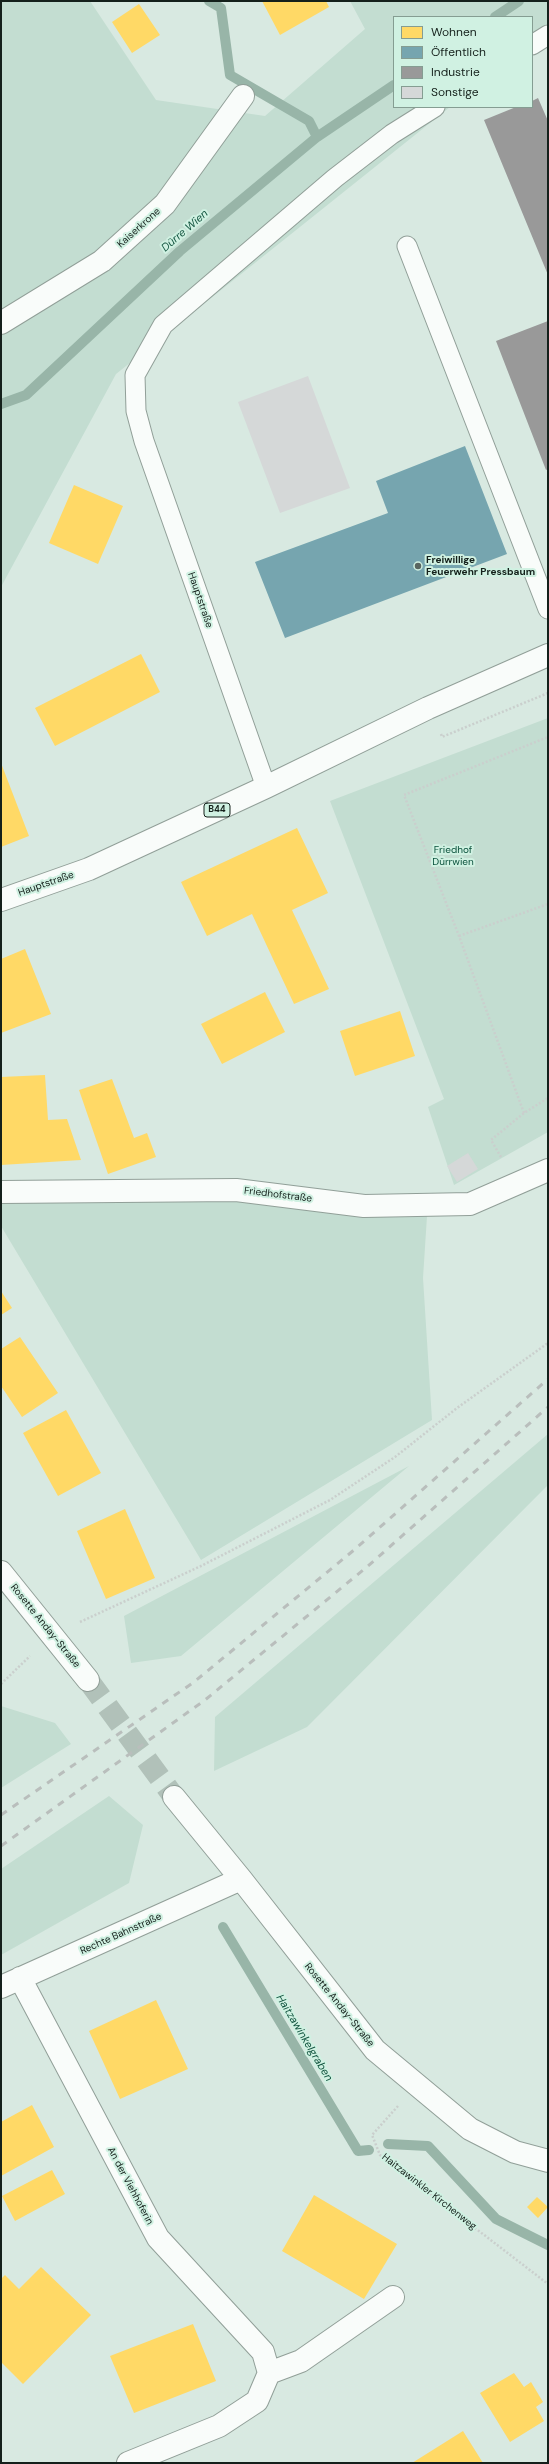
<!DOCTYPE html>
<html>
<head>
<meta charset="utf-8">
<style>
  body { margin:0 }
  #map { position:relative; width:549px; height:2464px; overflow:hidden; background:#d8e9e1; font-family:"DM Sans",sans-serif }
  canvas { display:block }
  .frame { position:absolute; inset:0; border:2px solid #14201b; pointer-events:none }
  .legend { position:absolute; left:393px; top:16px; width:140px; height:92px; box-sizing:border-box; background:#d0f1e2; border:1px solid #859d92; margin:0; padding:5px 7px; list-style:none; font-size:12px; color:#14201b }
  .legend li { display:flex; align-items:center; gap:8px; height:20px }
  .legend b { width:20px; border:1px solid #859d92 }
</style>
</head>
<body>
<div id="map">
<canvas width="549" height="2464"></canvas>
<div class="frame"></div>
<ul class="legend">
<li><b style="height:11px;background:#ffd966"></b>Wohnen</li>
<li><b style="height:11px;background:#76a5af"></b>Öffentlich</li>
<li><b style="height:11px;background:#999"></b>Industrie</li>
<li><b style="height:11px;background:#d5d8d8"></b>Sonstige</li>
</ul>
</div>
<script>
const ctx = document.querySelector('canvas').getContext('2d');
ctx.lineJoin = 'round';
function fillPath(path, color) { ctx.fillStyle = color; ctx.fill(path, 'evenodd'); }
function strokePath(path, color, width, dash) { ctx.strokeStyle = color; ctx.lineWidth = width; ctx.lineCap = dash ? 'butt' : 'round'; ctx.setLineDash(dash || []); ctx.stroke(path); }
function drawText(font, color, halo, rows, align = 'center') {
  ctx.font = font + ' "DM Sans",sans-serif'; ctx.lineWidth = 4; ctx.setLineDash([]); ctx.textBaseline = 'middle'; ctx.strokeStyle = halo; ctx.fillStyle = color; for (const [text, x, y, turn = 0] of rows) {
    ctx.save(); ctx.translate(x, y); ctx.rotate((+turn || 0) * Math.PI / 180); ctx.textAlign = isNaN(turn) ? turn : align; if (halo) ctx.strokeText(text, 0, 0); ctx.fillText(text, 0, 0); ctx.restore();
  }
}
const green = new Path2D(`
  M1,1H90L156,100L265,116L365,29L350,1H548V45L532,55V17H394V107H450L116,374L1,587Z
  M548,718V1132L454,1185L428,1107L444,1099L330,801Z
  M236,1190L427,1216L423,1278L432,1420L201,1560L1,1226V1192Z
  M548,1434V1485L307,1727L214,1771L215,1717Z
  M409,1466L181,1656L131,1663L124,1616Z
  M1,1706L55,1723L71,1744L1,1788Z
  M109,1796L143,1825L129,1883L1,1955V1869Z`);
const homes = new Path2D(`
  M262,1H326L329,7L280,35Z
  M139,4L160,35L132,53L112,22Z
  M74,485L123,506L98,564L49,543Z
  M141,654L160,692L55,746L35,708Z
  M1,763L29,836L1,847Z
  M297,828L328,893L292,910L329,989L294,1004L252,914L207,936L181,882Z
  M25,949L51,1014L1,1033V959Z
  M265,992L285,1032L222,1064L201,1024Z
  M400,1011L415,1056L355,1076L340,1031Z
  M45,1075L48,1120L67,1119L81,1160L1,1165V1077Z
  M112,1079L134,1138L147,1133L156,1157L108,1174L79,1090Z
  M1,1291L12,1308L1,1315Z
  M20,1337L58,1393L22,1417L1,1386V1349Z
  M66,1410L101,1473L58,1496L23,1433Z
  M125,1509L155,1578L106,1599L77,1531Z
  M156,2000L188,2069L120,2099L89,2031Z
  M32,2105L54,2147L1,2176V2122Z
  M52,2170L65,2194L15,2221L2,2196Z
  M314,2195L397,2244L364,2299L282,2251Z
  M537,2197L548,2207L538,2218L527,2207Z
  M41,2267L91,2315L23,2384L1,2362V2279L5,2275L19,2289Z
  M193,2324L216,2381L134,2413L110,2356Z
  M514,2373L524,2387L531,2382L543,2402L536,2407L544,2421L510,2442L480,2393Z
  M463,2431L483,2463H412Z`);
const public = new Path2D(`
  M465,446L507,554L285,638L255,562L388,513L376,481Z`);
const industry = new Path2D(`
  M538,98L548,121V275L484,120L516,107H532V101Z
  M548,321V469L546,470L496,341Z`);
const stream = new Path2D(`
  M209,1L221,8L230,75L309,121L317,137
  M495,17L519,1
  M1,404L26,395L180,251L317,137L394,85
  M223,1927L358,2151L369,2150
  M388,2144L428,2146L496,2219L548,2245`);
const building = new Path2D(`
  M308,376L350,488L280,513L238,402Z
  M468,1153L478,1169L457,1182L447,1166Z`);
const minorTunnel = new Path2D(`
  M88,1680L174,1797`);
const path = new Path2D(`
  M441,734L442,737L548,693
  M459,936L548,904
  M524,1113L459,936L404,795L548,737
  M501,1157L491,1140L524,1113L548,1098
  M80,1622L201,1566L330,1500L395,1457L457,1408L548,1343
  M1,1684L30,1656
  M398,2106L372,2135L380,2155L548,2284`);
const service = new Path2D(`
  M532,45L548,35
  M407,246L548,609
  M266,787L144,441L136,411L135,375L163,325L335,178L392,134L435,107`);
const minor = new Path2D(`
  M1,323L102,261L165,204L243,96
  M1,1192L236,1190L364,1206L470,1204L548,1170
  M1,1572L88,1680
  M174,1797L241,1879L375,2050L470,2129L515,2152L548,2161
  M20,1978L158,2238L263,2352L269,2373L257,2401L219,2426L128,2463
  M1,1987L241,1879
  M269,2373L301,2361L393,2297`);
const primary = new Path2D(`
  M1,900L89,869L266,787L428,708L548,655`);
const rail = new Path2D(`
  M1,1815L194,1682L354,1550L548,1379
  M1,1846L205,1700L368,1566L548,1407`);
const markers = [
  [418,566,4,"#596660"]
];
const shields = [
  [217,810,26]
];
const shieldNames = [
  ["B44",217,810]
];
const streetNames = [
  ["Kaiserkrone",139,228,-42],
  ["Hauptstraße",200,600,71],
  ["Hauptstraße",46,884,-19],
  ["Friedhofstraße",278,1195,7],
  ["Rosette Anday-Straße",45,1626,51],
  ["Rechte Bahnstraße",121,1934,-24],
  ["Rosette Anday-Straße",339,2005,51],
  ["An der Viehhoferin",130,2186,62],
  ["Haitzawinkler Kirchenweg",429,2192,38]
];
const poiNames = [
  ["Freiwillige",426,560],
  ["Feuerwehr Pressbaum",426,572]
];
const parkNames = [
  ["Friedhof",453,850],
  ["Dürrwien",453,862]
];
const waterNames = [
  ["Dürre Wien",185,231,-41],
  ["Haitzawinkelgraben",304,2038,59]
];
fillPath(green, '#c3ddd1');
fillPath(homes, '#ffd966');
fillPath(public, '#76a5af');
fillPath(industry, '#999');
strokePath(stream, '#98b5a8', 10);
fillPath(building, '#d5d8d8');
strokePath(minorTunnel, '#b1c1b9', 22, [22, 11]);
strokePath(service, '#919f98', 21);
strokePath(minor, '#919f98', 24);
strokePath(primary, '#919f98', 24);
strokePath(path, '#cacfcd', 2.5, [2, 2]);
strokePath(service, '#f9fcfa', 19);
strokePath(minor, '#f9fcfa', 22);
strokePath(primary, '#f9fcfa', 22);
strokePath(rail, '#b9bebc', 3, [7, 7]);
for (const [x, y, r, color] of markers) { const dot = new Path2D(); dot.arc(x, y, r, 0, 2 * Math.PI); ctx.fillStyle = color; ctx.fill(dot); strokePath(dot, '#d0f1e2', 1.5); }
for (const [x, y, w] of shields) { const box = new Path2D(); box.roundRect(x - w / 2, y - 7, w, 14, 3); ctx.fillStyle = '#d0f1e2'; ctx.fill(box); strokePath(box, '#14201b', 1); }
drawText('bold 9px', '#14201b', null, shieldNames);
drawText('10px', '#14201b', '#d0f1e2', streetNames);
drawText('bold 10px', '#14201b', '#d0f1e2', poiNames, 'left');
drawText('10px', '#09503b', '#d0f1e2', parkNames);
drawText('italic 11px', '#145641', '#d0f1e2', waterNames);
</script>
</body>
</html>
